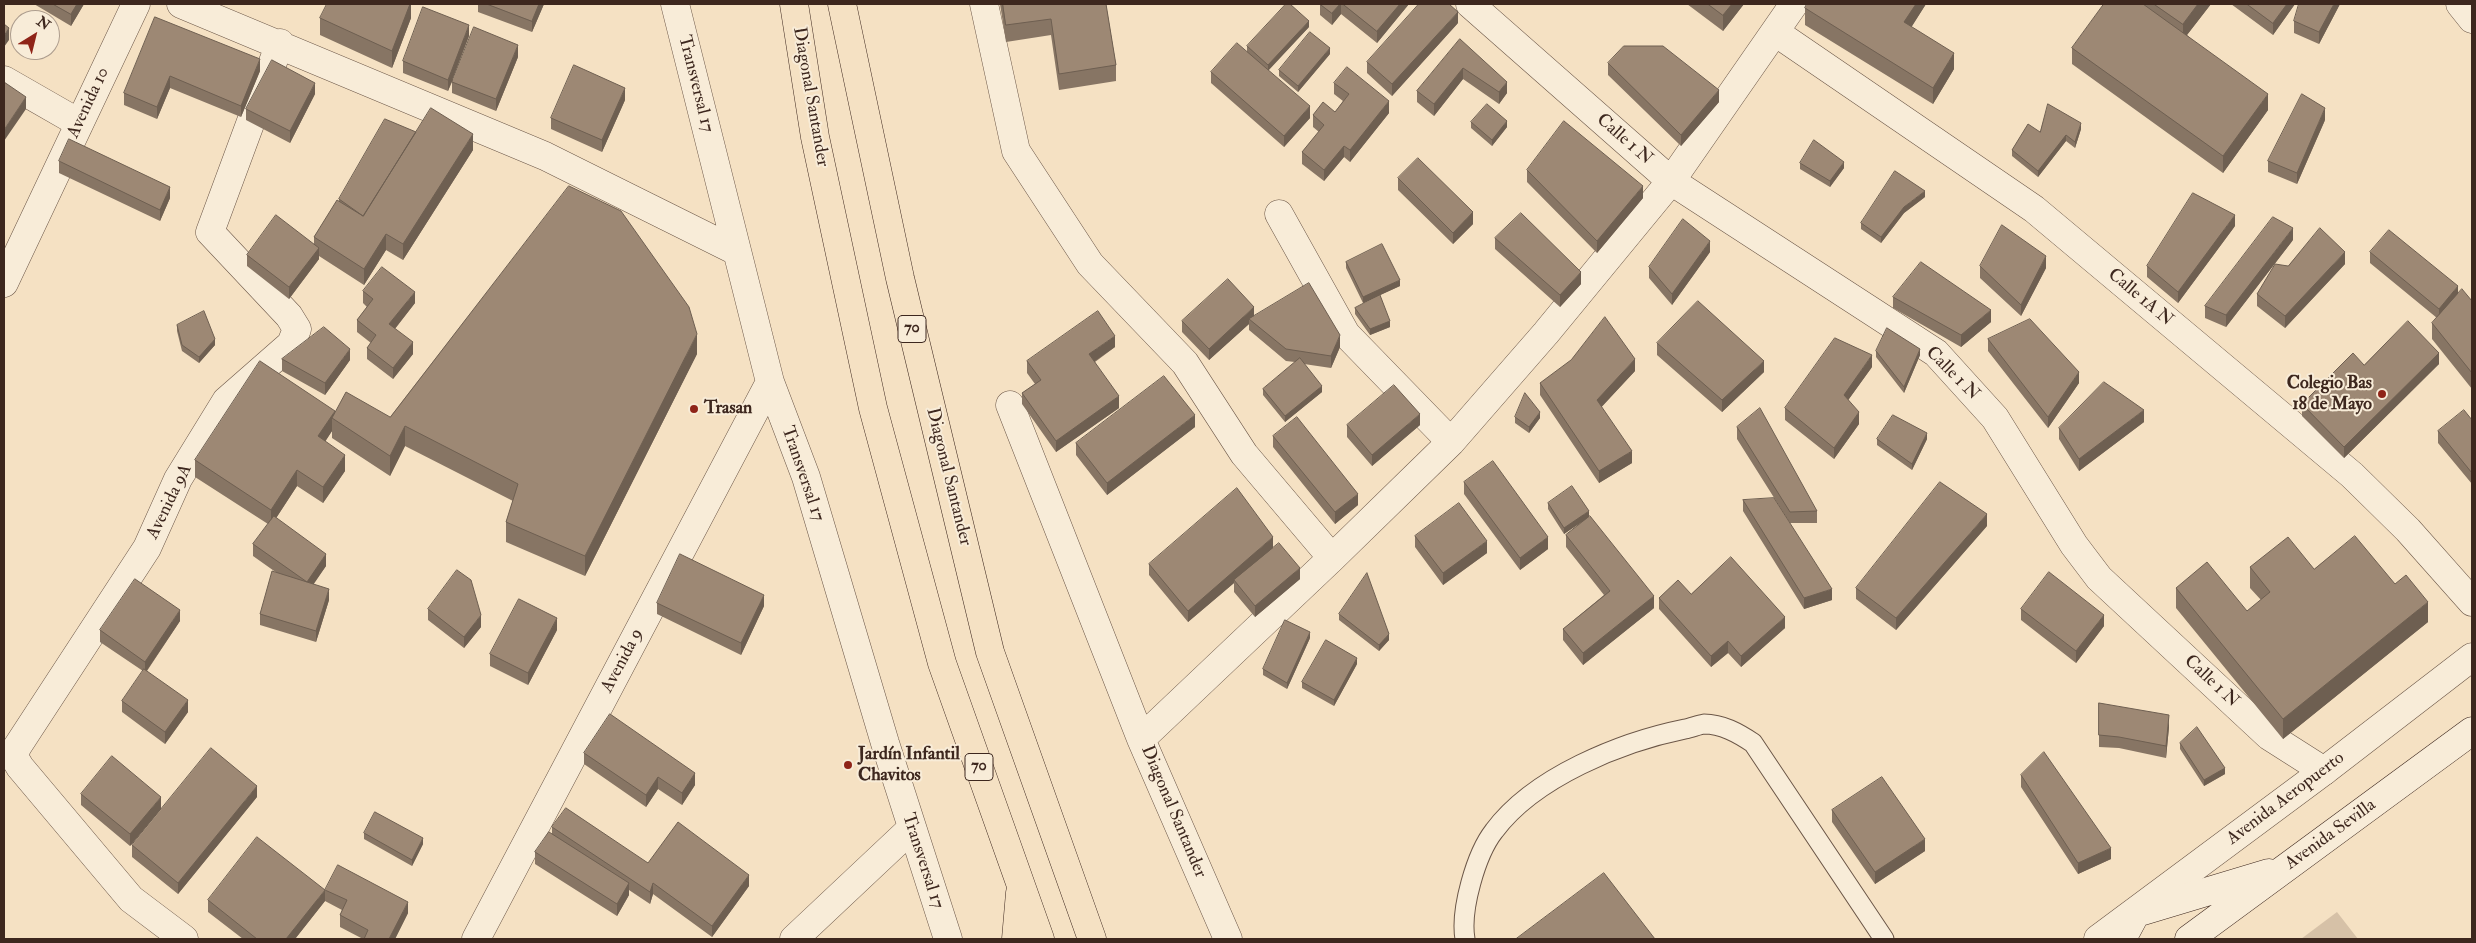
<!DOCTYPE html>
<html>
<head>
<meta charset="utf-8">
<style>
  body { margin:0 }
  #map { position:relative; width:2476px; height:943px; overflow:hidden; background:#f5e1c3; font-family:"IM FELL Double Pica",serif }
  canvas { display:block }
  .frame { position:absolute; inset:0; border:5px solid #3d271e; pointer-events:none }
  .north { position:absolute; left:10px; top:10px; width:50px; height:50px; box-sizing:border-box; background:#f8ecd8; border:1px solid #ad9d8e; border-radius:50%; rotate:36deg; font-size:14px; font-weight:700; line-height:20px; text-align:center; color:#3d271e }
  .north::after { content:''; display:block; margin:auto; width:18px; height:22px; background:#8f2418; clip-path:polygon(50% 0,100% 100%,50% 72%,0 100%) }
</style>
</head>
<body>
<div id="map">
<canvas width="2476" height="943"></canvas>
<div class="frame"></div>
<div class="north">N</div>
</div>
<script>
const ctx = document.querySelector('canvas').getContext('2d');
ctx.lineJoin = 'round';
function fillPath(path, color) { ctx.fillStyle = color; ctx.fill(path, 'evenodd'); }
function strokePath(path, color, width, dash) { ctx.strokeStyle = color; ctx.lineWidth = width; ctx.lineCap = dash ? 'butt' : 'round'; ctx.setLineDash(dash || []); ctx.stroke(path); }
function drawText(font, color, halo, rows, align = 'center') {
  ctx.font = font + ' "IM FELL Double Pica",serif'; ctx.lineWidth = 4; ctx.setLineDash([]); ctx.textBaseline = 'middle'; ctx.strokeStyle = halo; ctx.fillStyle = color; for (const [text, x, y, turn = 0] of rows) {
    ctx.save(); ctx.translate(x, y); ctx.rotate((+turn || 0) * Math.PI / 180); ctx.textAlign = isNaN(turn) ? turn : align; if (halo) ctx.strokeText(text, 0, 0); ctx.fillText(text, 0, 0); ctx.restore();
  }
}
const green = new Path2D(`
  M2337,912L2358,939H2301Z`);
const service = new Path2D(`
  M1465,939C1460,910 1476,854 1494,831C1534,777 1621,742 1685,729C1691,728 1698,725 1704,724C1722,724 1738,733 1753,743L1884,939`);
const minor = new Path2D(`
  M181,4L545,156L736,251
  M675,4L770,382L806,477L885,743L948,939
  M984,4L1016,151L1090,264L1185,363L1244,454L1332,558
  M1470,4L1671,181L1936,353L1995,418L2074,545L2099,578L2269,736L2324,771
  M2460,4L2472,19
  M1775,32L2034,209L2352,475L2408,530L2472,602
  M4,80L79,123
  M1279,214L1346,334L1451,442
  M4,283L136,4
  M1010,405L1141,739L1228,939
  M1141,739L1332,558L1451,442L1546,333L1671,181L1794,4
  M184,939L131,899L20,767L14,757L17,747L147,548L178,479L226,401L291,344L297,329L289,316L210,232L280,43
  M476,939L770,382
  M794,939L912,828`);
const tertiary = new Path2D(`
  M2098,939L2324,771L2472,657`);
const secondary = new Path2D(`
  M2122,939L2136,913L2269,873
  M2189,939L2472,731`);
const primary = new Path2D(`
  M794,4L815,137L873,408L942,663L1040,939
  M842,4L900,278L990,652L1092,939
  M1016,939L1020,893`);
const wall = new Path2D(`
  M34,4H84L71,26Z
  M411,4V18L392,68L320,35V18Z
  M478,4H544L532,32L478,12Z
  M1000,4H1106L1116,65V81L1059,90L1051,35L1006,42Z
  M1320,4H1409L1377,43L1341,14L1332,25L1320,15Z
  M1687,4H1744L1723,31Z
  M1887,4H1926L1911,27L1954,69L1933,104L1805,25V8Z
  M2104,4H2211L2187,35L2268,110L2223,173L2072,64V48Z
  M2231,4H2295L2273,35Z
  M2340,4L2319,44L2294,33V21Z
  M155,17L260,71L241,117L170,88L157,119L124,105V93Z
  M1458,23L1392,96L1367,73V62Z
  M1309,27L1268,70L1310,118L1284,147L1211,83V72L1247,52V46Z
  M469,36L452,80L518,57L496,111L452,93V82L448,91L403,73V61Z
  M1460,39L1507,93L1499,104L1463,79L1434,116L1417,102V91Z
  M1330,54L1298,92L1279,76V70Z
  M1608,63L1719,102L1681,146L1608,75Z
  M1334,83L1389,113L1350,162L1344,157L1324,181L1302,164V152L1319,132L1313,127V115L1335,112L1343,101L1334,94Z
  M315,94L290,143L246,120V109Z
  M625,100L602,152L551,129V118Z
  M2325,120L2297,184L2268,172V161Z
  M1471,122L1507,127L1492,146L1471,128Z
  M2081,129L2075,148L2066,141L2038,177L2012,156V150L2040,132Z
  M416,132L473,150L403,260L386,250L364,285L319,256V259L289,299L247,266V255L314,244V237L339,201V199Z
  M59,161L170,198L160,221L59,173Z
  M1800,163L1844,168L1830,187L1800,169Z
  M1527,170L1643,198L1597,253L1527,182Z
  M1398,178L1473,224L1453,244L1398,190Z
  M1925,197L1904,213L1881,243L1861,229V223Z
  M2235,226L2178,303L2147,277V266Z
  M1495,238L1581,284L1560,307L1495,249Z
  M2293,240L2226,327L2205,318V306Z
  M1710,252L1672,305L1649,278V267Z
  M2370,252L2458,293L2472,301V389L2432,339V323L2437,318L2370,263Z
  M1346,262L1400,286L1380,295L1390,327L1370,335L1355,314V308L1379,296L1363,303L1346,268Z
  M2345,264L2285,328L2257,306V294L2288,266Z
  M1980,266L2046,268L2021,316L1980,278Z
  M363,291L415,303L395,329L413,354L393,379L367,359V348L371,343L357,332V320L367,307L363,303Z
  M1893,297L1991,322L1961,347L1893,308Z
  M1254,316L1340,347L1331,368L1304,364L1322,392L1285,422L1263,395V389L1295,362L1286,361L1249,330V324L1209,360L1182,332V321Z
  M177,325L215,345L199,363L182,351L177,331Z
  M1988,339L2079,383L2048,428L1988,351Z
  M1657,343L1764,372L1722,412L1657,355Z
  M1115,347L1095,362L1119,408L1056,452L1022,404V393L1035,384L1027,373V361Z
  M1876,351L1920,355L1904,393L1876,357Z
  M697,354L585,576L506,542V522L513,501L405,446L390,476L332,438V431L325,441L345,471L323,503L297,486L276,518L326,566L313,584L329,600L316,642L260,625V614L277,573L253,556V544L268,524L195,477V460L335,414L390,417Z
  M282,359L350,360L325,395L282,371Z
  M2439,364L2344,458L2302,416V404L2364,365Z
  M1872,367L1848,400L1859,424L1834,459L1785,420V408Z
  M1635,371L1601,407L1632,463L1599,483L1540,395V383Z
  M1515,417L1540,418L1529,433L1515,423Z
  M2472,420V484L2438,443V431Z
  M2144,422L2079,471L2059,439V428Z
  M1347,425H1420L1372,466L1347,437Z
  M1195,427L1107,495L1076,455V443Z
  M1737,427L1817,511V523H1790L1737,439Z
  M1273,436L1358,505L1335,524L1273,447Z
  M1877,439H1927L1912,470L1877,445Z
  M1464,482L1548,549L1520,570L1464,494Z
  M1743,500L1832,600L1804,609L1743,511Z
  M1548,503L1589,517L1654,608L1583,665L1563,640V629L1604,595L1566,547V535L1583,521L1564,534L1548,509Z
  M1987,526L1896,630L1856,599V588Z
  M1415,536L1487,553L1443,585L1415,547Z
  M1273,548L1300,579L1255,617L1234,592V583L1188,622L1149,575V564Z
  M2250,567L2314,569L2395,584L2428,622L2283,739L2176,608V588L2247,611L2261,600L2250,588Z
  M1691,594L1785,628L1741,667L1728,653L1711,667L1659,609V598Z
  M657,603L764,606L741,655L657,614Z
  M428,609L481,627L464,648L428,620Z
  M2021,609L2104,626L2076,663L2021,620Z
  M1339,614L1389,640L1379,651L1339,620Z
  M180,621L147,671L188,712L165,744L122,712V701L143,671L100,642V630Z
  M557,630L528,685L490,666V654Z
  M1310,638L1287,689L1263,675V669Z
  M1357,664L1334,706L1302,688V682Z
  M2099,703L2169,727L2166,758L2119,748L2099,747Z
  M2180,743L2225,774L2204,786L2180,749Z
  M584,753L695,785L682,805L658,789L646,807L584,764Z
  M2021,775L2111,859L2078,874L2021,787Z
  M81,794L161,809L130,846L81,805Z
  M257,797L178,894L132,857V845Z
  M1832,810L1925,851L1875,884L1832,822Z
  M552,827L648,863L749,886L712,937L653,894L650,904L629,890V895L617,916L535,864V852L552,834Z
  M364,833L423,844L412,866L364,839Z
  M325,890L408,913L395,939H363L340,927V915L342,910L325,901Z
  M208,900L325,901L295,939H243L208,912Z`);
const shadedWall = new Path2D(`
  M77,4H84L71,26V14Z
  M410,4H411V18L392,68V51Z
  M539,4H544L532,32V21Z
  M1340,4H1341V14L1332,25V13Z
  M1400,4H1409L1377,43V31Z
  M1732,4H1744L1723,31V15Z
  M1916,4H1926L1904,39V22Z
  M2198,4H2211L2183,40V24Z
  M2287,4H2295L2273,35V23Z
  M2334,4H2340L2319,44V32Z
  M1458,12V23L1392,96V84Z
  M1309,21V27L1268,71V65Z
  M469,25V36L448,91V80Z
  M9,28V40L4,47V36Z
  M518,45V57L496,111V99Z
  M1330,48V54L1298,92V86Z
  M1954,53V69L1933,104V88Z
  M260,59V71L241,117V106Z
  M1463,68V79L1434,116V104Z
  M170,76V88L157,119V107Z
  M1507,82V93L1499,104V92Z
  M315,83V94L290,143V131Z
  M625,88V100L602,152V140Z
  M1719,90V102L1681,146V135Z
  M2268,94V110L2223,173V156Z
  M26,97V109L4,141V130Z
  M1389,101V113L1350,162V150Z
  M1310,106V118L1284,147V136Z
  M2325,108V120L2297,184V173Z
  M1507,121V127L1492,146V140Z
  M2081,123V129L2075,148V142Z
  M473,134V150L403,260V244Z
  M2066,135V141L2038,177V171Z
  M1344,146V157L1324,181V170Z
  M1844,162V168L1830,187V181Z
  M1643,186V198L1597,253V241Z
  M170,187V198L160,221V210Z
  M1925,191V197L1904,213L1881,243V237L1904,207Z
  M1473,212V224L1453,244V233Z
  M2235,215V226L2178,303V292Z
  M2293,228V240L2226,327V315Z
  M386,234V250L364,285V269Z
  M1710,241V252L1672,305V294Z
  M319,248V259L289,299V287Z
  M2345,252V264L2285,328V316Z
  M2046,256V268L2021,316V305Z
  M1581,272V284L1560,307V295Z
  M1400,280V286L1363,303V297Z
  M2458,286V298L2439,320V309Z
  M415,292V303L389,336V324Z
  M1254,307V319H1249V324L1209,360V349Z
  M1991,310V322L1961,347V335Z
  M1390,321V327L1370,335V329Z
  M697,334V354L585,576V556Z
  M1340,335V347L1331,368V356Z
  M1115,336V347L1089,365V354Z
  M215,339V345L199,363V357Z
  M413,342V354L393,379V368Z
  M350,349V360L325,395V383Z
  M1920,349V355L1904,393V387Z
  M2439,353V364L2344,458V447Z
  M1872,355V367L1844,406V395Z
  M1635,359V371L1597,412V400Z
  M1764,361V372L1722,412V400Z
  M2079,372V383L2048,428V417Z
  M1322,386V392L1285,422V416Z
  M1119,396V408L1056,452V441Z
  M2144,410V422L2079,471V459Z
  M335,411V420L332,418V431L318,453V436Z
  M1540,412V418L1529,433V427Z
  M1859,412V424L1834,459V448Z
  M1420,414V425L1372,466V455Z
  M1195,415V427L1107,495V483Z
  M405,426V446L390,476V456Z
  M1927,433V439L1912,470V464Z
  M1632,451V463L1599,483V471Z
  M345,455V471L323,503V487Z
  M297,470V486L271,526V510Z
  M1358,494V505L1335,524V512Z
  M1589,511V517L1564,534V528Z
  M1987,514V526L1896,630V618Z
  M1273,537V549L1234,580V583L1188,622V611Z
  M1548,537V549L1520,570V558Z
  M1487,541V553L1443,585V573Z
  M326,554V566L307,594V582Z
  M1300,568V579L1255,617V606Z
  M329,589V600L316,642V631Z
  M1832,589V600L1804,609V598Z
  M764,595V606L741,655V643Z
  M1654,596V608L1583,665V653Z
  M2428,602V622L2283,739V719Z
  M180,610V621L145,673V662Z
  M481,615V627L464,648V637Z
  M2104,615V626L2076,663V651Z
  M1785,617V628L1741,667V656Z
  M557,618V630L528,685V673Z
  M1310,632V638L1287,689V683Z
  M1389,634V640L1379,651V645Z
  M1728,641V653L1711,667V656Z
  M1357,658V664L1334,706V700Z
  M188,700V712L165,744V732Z
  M2169,715V727L2166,758V746Z
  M2225,768V774L2204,786V780Z
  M695,773V785L682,805V793Z
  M658,777V789L646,807V795Z
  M257,786V797L178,894V883Z
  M161,797V809L130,846V834Z
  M423,838V844L412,866V860Z
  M1925,839V851L1875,884V872Z
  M2111,848V859L2078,874V863Z
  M749,875V886L712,937V926Z
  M629,883V895L617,916V904Z
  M653,883V894L650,904V892Z
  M325,890V901L295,939H286Z
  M408,902V913L395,939H389Z`);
const building = new Path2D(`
  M53,4H77L71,14Z
  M327,4H410L392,51L320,18Z
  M487,4H539L532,21Z
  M1003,4H1106L1116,65L1059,74L1051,19L1006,25Z
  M1286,4H1290L1309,21L1268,65L1247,46Z
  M1320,4H1340L1332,13Z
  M1343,4H1400L1377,31Z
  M1419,4H1449L1458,12L1392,84L1367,62Z
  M1708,4H1732L1723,15Z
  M1807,4H1916L1904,22L1954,53L1933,88L1805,8Z
  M2104,4H2143L2268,94L2223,156L2072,48Z
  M2154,4H2198L2183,24Z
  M2247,4H2287L2273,23Z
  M2299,4H2334L2319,32L2294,21Z
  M423,7L469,25L448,80L403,61Z
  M155,17L260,59L241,106L170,76L157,107L124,93Z
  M4,24L9,28L4,36Z
  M474,27L518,45L496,99L452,82Z
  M1310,32L1330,48L1298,86L1279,70Z
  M1460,39L1507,82L1499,92L1463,68L1434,104L1417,91Z
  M1237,43L1310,106L1284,136L1211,72Z
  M1624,46H1663L1719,90L1681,135L1608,63Z
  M272,60L315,83L290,131L246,109Z
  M574,65L625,88L602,140L551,118Z
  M1347,67L1389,101L1350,150L1344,146L1324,170L1302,152L1324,125L1313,115L1323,102L1335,112L1349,94L1334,83Z
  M4,82L26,97L4,130Z
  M2302,94L2325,108L2297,173L2268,161Z
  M1487,104L1507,121L1492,140L1471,122Z
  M2048,104L2081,123L2075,142L2066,135L2038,171L2012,150L2028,124L2040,132Z
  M431,108L473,134L403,244L386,234L364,269L314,237L337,200L363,216Z
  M385,119L416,132L363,216L339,199Z
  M1564,121L1643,186L1597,241L1527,170Z
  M69,139L170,187L160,210L59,161Z
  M1814,140L1844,162L1830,181L1800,163Z
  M1418,158L1473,212L1453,233L1398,178Z
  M1895,171L1925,191L1904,207L1881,237L1861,223Z
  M569,186L621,211L689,307L697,334L585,556L506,522L518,484L405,426L390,456L332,418L346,392L390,417Z
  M2193,193L2235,215L2178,292L2147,266Z
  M1521,213L1581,272L1560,295L1495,238Z
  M276,215L319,248L289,287L247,255Z
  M2273,217L2293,228L2226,315L2205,306Z
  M1683,219L1710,241L1672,294L1649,267Z
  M2002,225L2046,256L2021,305L1980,266Z
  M2320,228L2345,252L2285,316L2257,294L2275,264L2288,266Z
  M2389,230L2458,286L2439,309L2370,252Z
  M1382,244L1400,280L1363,297L1346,262Z
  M1921,262L1991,310L1961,335L1893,297Z
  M382,267L415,292L389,324L413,342L393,368L367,348L376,335L357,320L373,299L363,291Z
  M1228,279L1254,307L1209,349L1182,321Z
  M1309,283L1340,335L1331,356L1286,349L1249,319Z
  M2462,289L2472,301V373L2432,323Z
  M1380,295L1390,321L1370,329L1355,308Z
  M1698,301L1764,361L1722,400L1657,343Z
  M204,311L215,339L199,357L182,345L177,325Z
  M1098,311L1115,336L1089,354L1119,396L1056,441L1022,393L1041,380L1027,361Z
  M1605,317L1635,359L1597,400L1632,451L1599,471L1540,383L1571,360Z
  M2030,319L2079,372L2048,417L1988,339Z
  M2408,321L2439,353L2344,447L2302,404L2353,353L2364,365Z
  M324,327L350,349L325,383L282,359Z
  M1887,328L1920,349L1904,387L1876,351Z
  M1835,338L1872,355L1844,395L1859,412L1834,448L1785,408Z
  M1300,358L1322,386L1285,416L1263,389Z
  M260,361L335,411L318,436L345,455L323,487L297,470L271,510L195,460Z
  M1164,376L1195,415L1107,483L1076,443Z
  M2104,382L2144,410L2079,459L2059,428Z
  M1394,385L1420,414L1372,455L1347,425Z
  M1525,393L1540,412L1529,427L1515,417Z
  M1760,408L1817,511L1790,512L1737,427Z
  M2464,410L2472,420V473L2438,431Z
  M1893,415L1927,433L1912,464L1877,439Z
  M1297,417L1358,494L1335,512L1273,436Z
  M1493,461L1548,537L1520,558L1464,482Z
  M1940,482L1987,514L1896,618L1856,588Z
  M1572,486L1589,511L1564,528L1548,503Z
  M1237,488L1273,537L1188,611L1149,564Z
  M1774,498L1832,589L1804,598L1743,500Z
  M1459,503L1487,541L1443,573L1415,536Z
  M274,516L326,554L307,582L329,589L316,631L260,614L272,571L307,582L253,544Z
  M1590,516L1654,596L1583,653L1563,629L1610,591L1566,535Z
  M2355,536L2395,584L2406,575L2428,602L2283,719L2176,588L2207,562L2247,611L2270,592L2250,567L2288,537L2314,569Z
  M1279,543L1300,568L1255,606L1234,580Z
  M680,554L764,595L741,643L657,603Z
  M1731,557L1785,617L1741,656L1728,641L1711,656L1659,598L1678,580L1691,594Z
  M457,570L471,580L481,615L464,637L428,609Z
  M2049,572L2104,615L2076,651L2021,609Z
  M1367,573L1389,634L1379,645L1339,614Z
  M135,579L180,610L145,662L100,630Z
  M519,599L557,618L528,673L490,654Z
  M1285,620L1310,632L1287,683L1263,669Z
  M1326,640L1357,658L1334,700L1302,682Z
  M144,669L188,700L165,732L122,701Z
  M2099,703L2169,715L2166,746L2119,737L2099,735Z
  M610,714L695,773L682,793L658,777L646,795L584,753Z
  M2197,727L2225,768L2204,780L2180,743Z
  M211,748L257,786L178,883L132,845Z
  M2044,752L2111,848L2078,863L2021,775Z
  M112,756L161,797L130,834L81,794Z
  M1882,777L1925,839L1875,872L1832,810Z
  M566,808L648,863L678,822L749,875L712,926L653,883L650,892L552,827Z
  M375,812L423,838L412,860L364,833Z
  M549,832L629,883L617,904L535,852Z
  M257,837L325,890L286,939H257L208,900Z
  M338,865L408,902L389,939H364L368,930L340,915L347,900L325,890Z
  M1604,873L1655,939H1516Z`);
const markers = [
  [2382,394,5,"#8f2418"],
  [694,409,5,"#8f2418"],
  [848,765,5,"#8f2418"]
];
const shields = [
  [912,329,28],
  [979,767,28]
];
const shieldNames = [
  ["70",912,329],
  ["70",979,767]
];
const streetNames = [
  ["Transversal 17",695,84,76],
  ["Diagonal Santander",810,97,80],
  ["Avenida 10",89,103,-65],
  ["Calle 1 N",1624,140,41],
  ["Calle 1A N",2140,298,40],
  ["Calle 1 N",1952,374,45],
  ["Transversal 17",802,474,71],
  ["Diagonal Santander",948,477,76],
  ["Avenida 9A",170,502,-64],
  ["Avenida 9",623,661,-62],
  ["Calle 1 N",2211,682,43],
  ["Avenida Aeropuerto",2286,799,-37],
  ["Diagonal Santander",1173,812,67],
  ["Avenida Sevilla",2331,835,-36],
  ["Transversal 17",922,861,72]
];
const poiNames = [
  ["Colegio Bas",2372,384,"right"],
  ["18 de Mayo",2372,405,"right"],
  ["Trasan",704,409],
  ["Jardín Infantil",858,755],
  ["Chavitos",858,776]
];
fillPath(green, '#d6c1a7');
strokePath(service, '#6b5647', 21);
strokePath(minor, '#6b5647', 29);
strokePath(tertiary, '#6b5647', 29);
strokePath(secondary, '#3d271e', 29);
strokePath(primary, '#3d271e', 29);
strokePath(service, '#f8ecd8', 19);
strokePath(minor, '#f8ecd8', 28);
strokePath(tertiary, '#f8ecd8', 28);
strokePath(secondary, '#f8ecd8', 28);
strokePath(primary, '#f5e1c3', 28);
fillPath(wall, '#877564');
fillPath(shadedWall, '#6e5f51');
fillPath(building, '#9d8874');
strokePath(building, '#6e5f51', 1);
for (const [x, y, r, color] of markers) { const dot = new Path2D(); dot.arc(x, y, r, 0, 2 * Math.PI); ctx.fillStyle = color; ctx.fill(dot); strokePath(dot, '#f8ecd8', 2); }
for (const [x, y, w] of shields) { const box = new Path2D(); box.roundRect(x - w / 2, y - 13.5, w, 27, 4); ctx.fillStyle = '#f8ecd8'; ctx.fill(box); strokePath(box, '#3d271e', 1); }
drawText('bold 16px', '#3d271e', null, shieldNames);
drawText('18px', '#3d271e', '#f8ecd8', streetNames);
drawText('bold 18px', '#3d271e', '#f8ecd8', poiNames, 'left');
</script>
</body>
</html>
